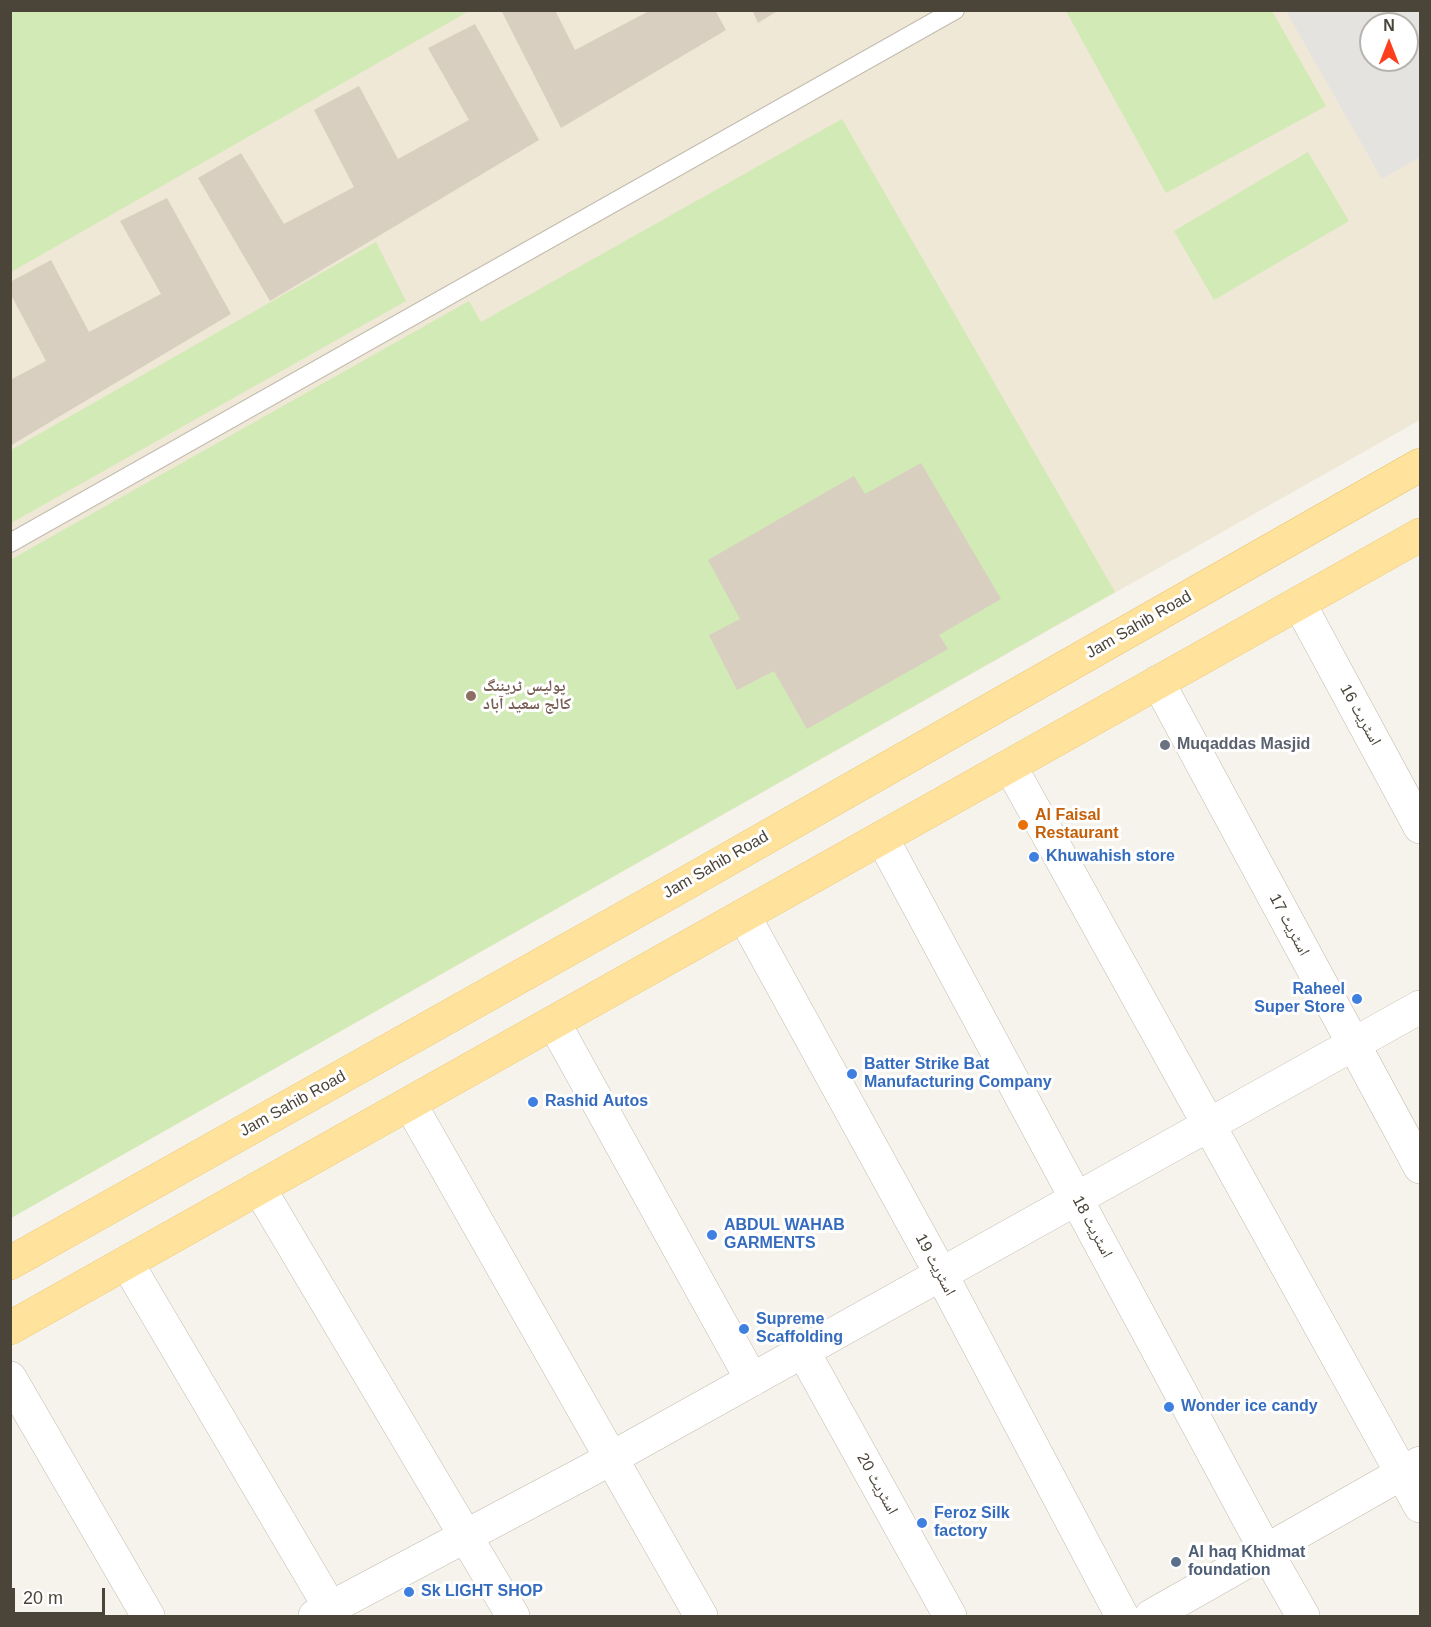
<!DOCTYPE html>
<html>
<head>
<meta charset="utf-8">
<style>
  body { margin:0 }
  #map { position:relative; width:1431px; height:1627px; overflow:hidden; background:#f6f3ec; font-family:Helvetica,sans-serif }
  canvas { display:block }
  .frame { position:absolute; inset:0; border:12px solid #4b4439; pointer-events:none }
  .north { position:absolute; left:1359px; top:12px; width:60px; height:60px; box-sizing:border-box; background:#fff; border:2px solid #b7b4b0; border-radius:50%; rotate:0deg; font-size:16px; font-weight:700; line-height:24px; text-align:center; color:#4b4439 }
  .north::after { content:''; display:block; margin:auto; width:21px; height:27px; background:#fc3f1d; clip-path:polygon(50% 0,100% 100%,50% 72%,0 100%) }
  .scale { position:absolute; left:12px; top:1588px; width:93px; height:27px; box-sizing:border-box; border:3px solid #4b4439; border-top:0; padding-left:8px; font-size:18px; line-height:21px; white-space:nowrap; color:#4b4439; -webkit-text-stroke:4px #fff; paint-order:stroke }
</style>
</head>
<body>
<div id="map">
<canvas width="1431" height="1627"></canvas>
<div class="frame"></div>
<div class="north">N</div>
<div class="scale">20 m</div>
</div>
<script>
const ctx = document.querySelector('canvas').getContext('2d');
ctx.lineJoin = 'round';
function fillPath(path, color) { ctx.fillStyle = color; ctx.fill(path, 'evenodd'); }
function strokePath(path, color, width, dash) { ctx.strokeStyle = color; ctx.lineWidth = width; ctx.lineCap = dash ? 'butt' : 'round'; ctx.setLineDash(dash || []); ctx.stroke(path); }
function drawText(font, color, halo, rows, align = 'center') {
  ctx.font = font + ' Helvetica,"Noto Naskh Arabic",sans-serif'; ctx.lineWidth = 6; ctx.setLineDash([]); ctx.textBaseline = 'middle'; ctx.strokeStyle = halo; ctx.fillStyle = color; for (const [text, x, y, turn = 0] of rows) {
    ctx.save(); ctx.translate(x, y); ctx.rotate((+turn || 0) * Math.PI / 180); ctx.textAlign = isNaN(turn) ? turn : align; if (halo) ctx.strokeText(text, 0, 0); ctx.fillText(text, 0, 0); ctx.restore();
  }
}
const education = new Path2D(`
  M11,11H1420V420L11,1218ZM1371,24H1407V60H1371Z`);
const green = new Path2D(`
  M11,10H469V11L11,272Z
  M1066,11H1272L1326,106L1166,193Z
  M842,119L1115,592L11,1218L10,560L469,301L481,322Z
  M1308,152L1349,221L1214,300L1174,231Z
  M376,242L406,301L11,523V450Z`);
const parking = new Path2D(`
  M1286,11H1420V157L1382,179ZM1371,24H1407V60H1371Z`);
const building = new Path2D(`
  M501,10H555L575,50L651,10H715L726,30L561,128Z
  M752,10H779L758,23Z
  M475,24L539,140L270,301L198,178L241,153L284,224L354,187L314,110L359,86L398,159L469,120L428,48Z
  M167,198L231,314L10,446V380L46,361L10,293V282L51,260L89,332L161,294L120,221Z
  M921,463L1001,599L939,635L948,649L807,729L774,671L737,690L709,635L740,619L708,560L854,476L865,494Z`);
const service = new Path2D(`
  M10,543L955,10`);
const minor = new Path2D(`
  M1299,603L1420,827
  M1158,682L1420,1167
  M1010,766L1420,1506
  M882,838L1266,1551L1303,1616
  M744,916L941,1274L1122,1616
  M554,1023L752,1380
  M410,1104L701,1616
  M259,1188L513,1616
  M127,1263L335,1616
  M803,1351L950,1616
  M10,1378L148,1616
  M315,1616L590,1470L1420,1007
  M1151,1616L1420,1463`);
const primary = new Path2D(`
  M10,1263L674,890L1420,465
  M10,1328L1420,535`);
const markers = [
  [471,696,6,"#8d6e63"],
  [1165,745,6,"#6b7280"],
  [1023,825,6,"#e8710a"],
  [1034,857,6,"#3f7fe0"],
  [1357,999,6,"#3f7fe0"],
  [852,1074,6,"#3f7fe0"],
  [533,1102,6,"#3f7fe0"],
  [712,1235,6,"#3f7fe0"],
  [744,1329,6,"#3f7fe0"],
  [1169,1407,6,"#3f7fe0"],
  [922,1523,6,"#3f7fe0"],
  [1176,1562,6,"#5c6f8a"],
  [409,1592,6,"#3f7fe0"]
];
const streetNames = [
  ["Jam Sahib Road",1139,625,-30],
  ["اسٹریٹ 16",1360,715,61],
  ["Jam Sahib Road",716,865,-30],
  ["اسٹریٹ 17",1289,925,62],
  ["Jam Sahib Road",293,1104,-29],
  ["اسٹریٹ 18",1092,1227,62],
  ["اسٹریٹ 19",935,1265,62],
  ["اسٹریٹ 20",877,1484,61]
];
const educationNames = [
  ["پولیس ٹریننگ",483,687],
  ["کالج سعید آباد",483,705]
];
const worshipNames = [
  ["Muqaddas Masjid",1177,745]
];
const foodNames = [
  ["Al Faisal",1035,816],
  ["Restaurant",1035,834]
];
const shopNames = [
  ["Khuwahish store",1046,857],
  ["Raheel",1345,990,"right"],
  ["Super Store",1345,1008,"right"],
  ["Batter Strike Bat",864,1065],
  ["Manufacturing Company",864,1083],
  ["Rashid Autos",545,1102],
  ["ABDUL WAHAB",724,1226],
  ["GARMENTS",724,1244],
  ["Supreme",756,1320],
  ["Scaffolding",756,1338],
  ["Wonder ice candy",1181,1407],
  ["Feroz Silk",934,1514],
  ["factory",934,1532],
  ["Sk LIGHT SHOP",421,1592]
];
const serviceNames = [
  ["Al haq Khidmat",1188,1553],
  ["foundation",1188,1571]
];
fillPath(education, '#efe8d6');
fillPath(green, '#d2eab5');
fillPath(parking, '#e5e3e0');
fillPath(building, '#d8cfc1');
strokePath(service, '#c2bbae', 20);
strokePath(minor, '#c2bbae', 34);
strokePath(primary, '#e6c16a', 34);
strokePath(service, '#fff', 18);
strokePath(minor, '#fff', 33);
strokePath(primary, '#ffe39c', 33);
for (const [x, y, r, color] of markers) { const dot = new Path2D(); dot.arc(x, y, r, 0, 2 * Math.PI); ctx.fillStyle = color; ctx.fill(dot); strokePath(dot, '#fff', 2); }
drawText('16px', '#4b4439', '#fff', streetNames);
drawText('bold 16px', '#785e54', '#fff', educationNames, 'left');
drawText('bold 16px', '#5b616d', '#fff', worshipNames, 'left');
drawText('bold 16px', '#c56008', '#fff', foodNames, 'left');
drawText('bold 16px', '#366cbe', '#fff', shopNames, 'left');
drawText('bold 16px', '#4e5e75', '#fff', serviceNames, 'left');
</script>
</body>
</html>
